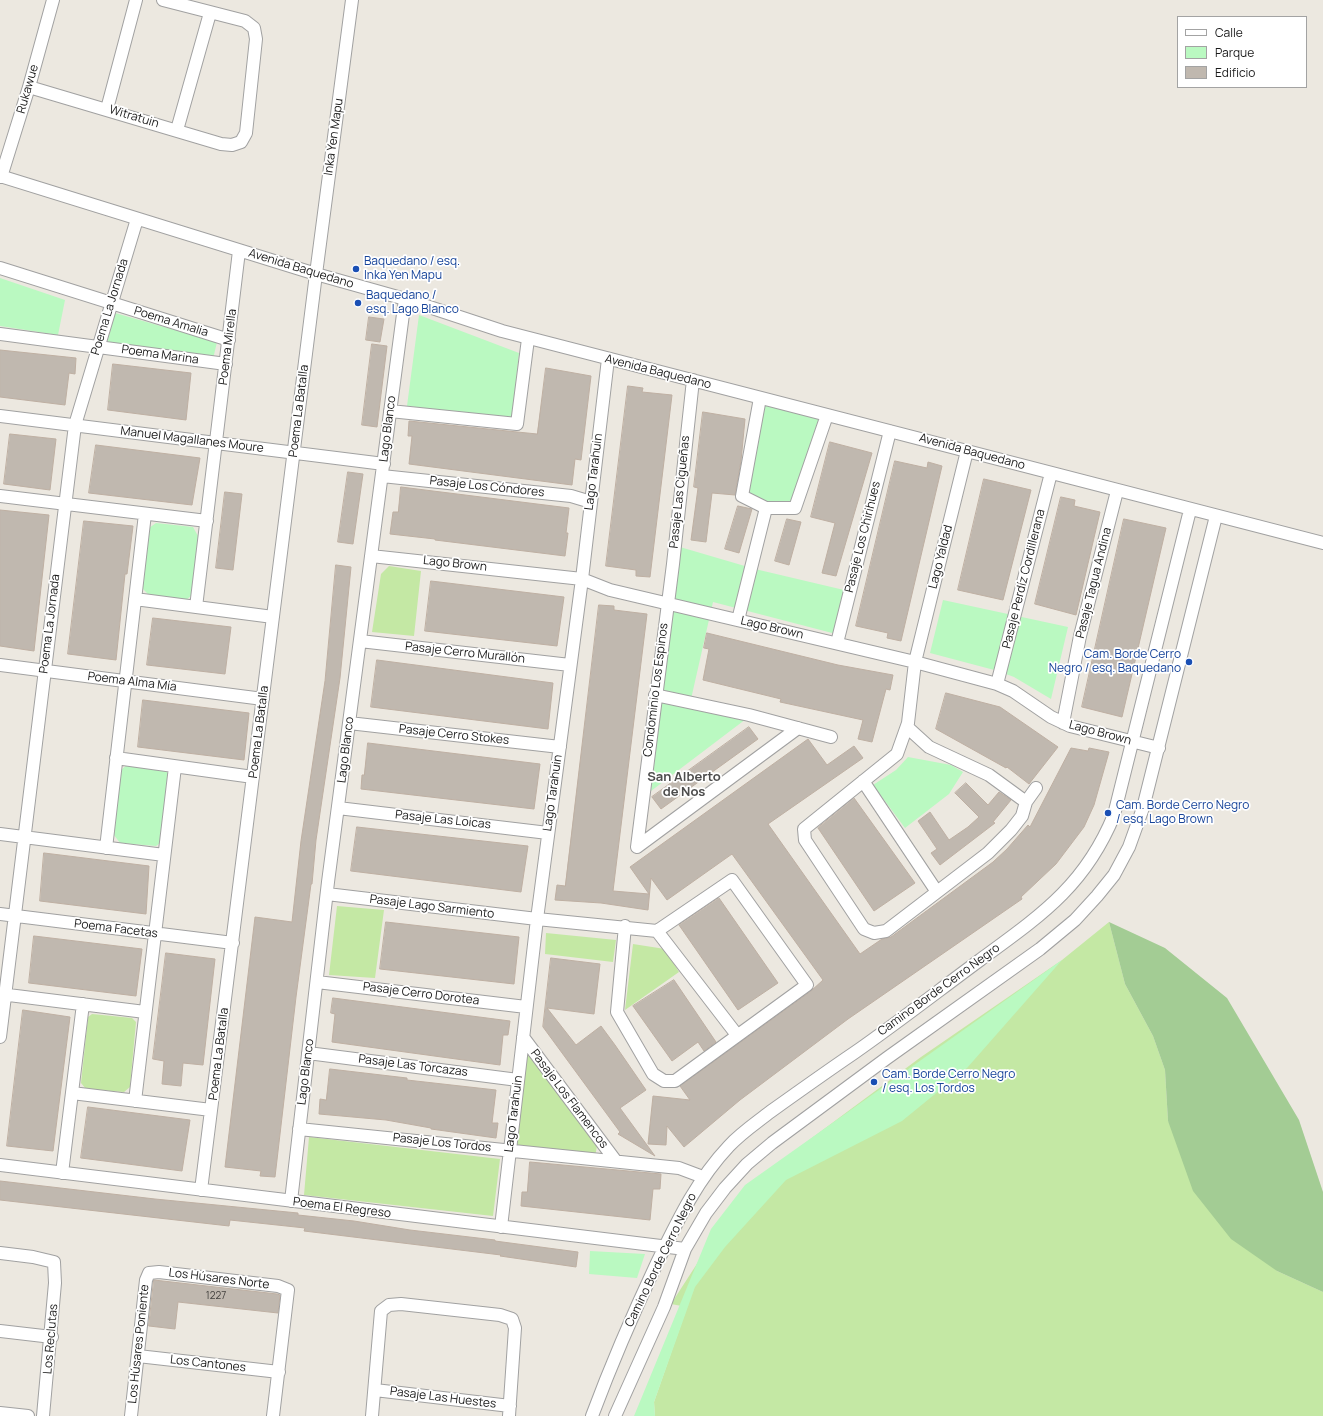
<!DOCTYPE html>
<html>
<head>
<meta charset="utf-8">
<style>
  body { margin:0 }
  #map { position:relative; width:1323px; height:1416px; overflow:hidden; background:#ece8e0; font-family:Manrope,sans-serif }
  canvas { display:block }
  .legend { position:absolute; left:1177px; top:16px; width:130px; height:72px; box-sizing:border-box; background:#fff; border:1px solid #a3a3a3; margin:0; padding:5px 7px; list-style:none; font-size:12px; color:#1a1a1a }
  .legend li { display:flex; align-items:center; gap:8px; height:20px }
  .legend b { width:20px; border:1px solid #a3a3a3 }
</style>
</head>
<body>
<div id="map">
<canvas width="1323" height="1416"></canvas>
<ul class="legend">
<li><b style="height:5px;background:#fff"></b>Calle</li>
<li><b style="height:11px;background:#baf9c1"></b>Parque</li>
<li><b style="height:11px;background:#c0b8af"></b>Edificio</li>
</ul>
</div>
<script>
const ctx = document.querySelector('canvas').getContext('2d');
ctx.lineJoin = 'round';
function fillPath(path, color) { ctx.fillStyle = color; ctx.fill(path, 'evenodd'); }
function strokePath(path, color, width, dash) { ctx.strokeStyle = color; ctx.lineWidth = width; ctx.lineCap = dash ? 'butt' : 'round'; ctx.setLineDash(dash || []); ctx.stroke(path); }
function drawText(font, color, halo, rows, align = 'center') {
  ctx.font = font + ' Manrope,sans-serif'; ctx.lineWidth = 3.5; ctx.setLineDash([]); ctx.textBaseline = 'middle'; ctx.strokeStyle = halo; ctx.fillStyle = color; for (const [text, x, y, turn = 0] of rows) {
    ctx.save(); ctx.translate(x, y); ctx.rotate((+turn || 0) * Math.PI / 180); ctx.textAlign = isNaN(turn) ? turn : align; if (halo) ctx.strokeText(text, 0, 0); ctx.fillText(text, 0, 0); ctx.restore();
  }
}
const grass = new Path2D(`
  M389,566L421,571L414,636L372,632L381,574Z
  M337,906L384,910L375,978L329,975Z
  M1109,922L1125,984L1153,1036L1165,1070L1168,1121L1277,1271L1323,1292V1416H655L654,1402L687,1307L671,1304L722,1225L789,1155L921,1057L1062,960Z
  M546,933L616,940L613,962L545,954Z
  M633,944L665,949L679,972L625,1010Z
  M92,1014L132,1018L136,1022L130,1087L124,1092L86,1089L81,1083L88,1017Z
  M527,1053L597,1146L595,1157L516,1147Z
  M309,1137L500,1159L493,1216L304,1195Z`);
const forest = new Path2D(`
  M1109,922L1165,948L1227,998L1299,1120L1323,1192V1292L1277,1271L1231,1239L1193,1191L1168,1121L1165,1070L1153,1036L1125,984Z`);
const park = new Path2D(`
  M0,278L65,300L58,335L0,326Z
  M115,313L217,342L213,359L107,343Z
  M419,315L519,353L512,418L407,406Z
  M760,398L827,415L795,508H766L743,496Z
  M156,523L193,527L198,536L191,596L186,600L149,595L142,588L149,528Z
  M680,547L755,569L844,590L836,634L713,602L689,708L746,719L651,791Z
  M943,600L1068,627L1051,699L1014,677L998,671L930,653Z
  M908,757L951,765L963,772L949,794L905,828L873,785L896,770Z
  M128,764L165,768L170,776L163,841L156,846L120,843L114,835L121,770Z
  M1062,960L967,1068L902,1121L786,1180L725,1247L695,1287L654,1402L655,1416H634L711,1229L745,1185Z
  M590,1251L645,1254L637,1278L589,1274Z`);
const building = new Path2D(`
  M369,317L384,319L380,342L366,340Z
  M372,344L387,346L377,427L362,425Z
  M0,350L76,358L75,374L69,373L65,405L0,397Z
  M113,364L191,373L186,420L108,410Z
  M546,368L591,376L581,460L575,459L572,485L409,464L412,436H408L409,421L537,434Z
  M628,386L643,388L642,392L672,395L650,577L636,576V570L606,566Z
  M703,412L745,419L741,461L735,495L712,493L706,542L691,540L698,488L694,487Z
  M10,434L56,439L50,490L4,484Z
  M830,442L872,453L836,576L822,573L835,523L811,517Z
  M96,445L200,458L192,505L89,493Z
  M895,461L927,468L928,462L942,466L901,641L887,638L888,633L856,626Z
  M348,472L363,474L353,544L338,542Z
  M984,479L1031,490L1003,600L958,590Z
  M401,487L569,508L566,533H568L565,556L435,540V539L390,534L393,512H398Z
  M225,492L242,494L233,570L216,568Z
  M1061,497L1075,500L1074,506L1100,512L1076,615L1035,604Z
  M738,506L752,509L739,553L725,549Z
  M0,510L49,515L34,651L0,646Z
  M787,519L801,522L789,565L775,561Z
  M1124,519L1166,528L1122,717L1082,707Z
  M84,521L133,526L127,574H125L116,660L68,654Z
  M336,565L351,567L340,678L316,840L312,884H311L296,997L275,1177L260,1176L261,1171L225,1167L255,917L292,922L301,841L325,681Z
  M431,581L564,597L557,646L425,631Z
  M599,605L614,606V610L647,614L613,891L649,894L630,867L808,739L827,765L854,746L863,758L768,824L860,954L882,939L891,937L993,862L1007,849L1028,825L1030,827L1071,748L1088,751L1089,748L1109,752L1094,805L1084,827L1056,864L1021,897L1022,899L848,1019L740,1100L684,1147L667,1126L666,1145L648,1144L653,1096L690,1100L680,1086L811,991L823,980L732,854L667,900L651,878L648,910L601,903L555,900L557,885L565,886Z
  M153,618L231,627L225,674L147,665Z
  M707,633L838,665L893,675L890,690L886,689L872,742L858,739L863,720L780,702L781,699L703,680L709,649L704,648Z
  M377,660L553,683L548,729L371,707Z
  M946,693L1000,707L1058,747L1029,784L1007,767L1006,768L936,729Z
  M143,700L249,713L244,760L138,747Z
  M749,727L758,739L661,809L652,797Z
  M368,743L540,764L534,809L361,789L362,775H364Z
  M966,783L988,805L999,792L1011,800L993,822L995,823L940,865L931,853L937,849L918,821L930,812L949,840L968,827L979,817L955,793Z
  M854,798L915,883L874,911L818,828Z
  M357,827L528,846L521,892L351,871Z
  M44,853L149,866L146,914L40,901Z
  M719,898L778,983L738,1010L679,925Z
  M386,922L519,937L514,984L380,969Z
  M34,936L142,949L136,996L29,983Z
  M166,953L215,959L203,1065L183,1063L181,1086L162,1084L164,1061L153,1059Z
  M551,958L600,964L594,1014L547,1008L576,1045L601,1026L615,1045L646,1090L620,1108L655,1156L618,1134L620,1132L543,1027Z
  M674,980L716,1042L704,1051L698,1042L672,1061L633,1006Z
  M333,998L510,1021L508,1035H503L500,1065L332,1042L335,1014L331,1013Z
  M23,1010L70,1017L53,1151L7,1146Z
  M330,1069L407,1078V1080L496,1090L492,1123H498L496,1138L431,1129V1128L386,1120L319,1114L320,1099L326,1100Z
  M88,1107L190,1120L182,1171L81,1158Z
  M530,1162L661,1174L660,1189H653L650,1220L521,1206L522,1192H527Z
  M0,1181L155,1199L298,1213V1215L354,1221L410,1230L495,1240V1241L578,1252L576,1267L500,1256L501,1255L304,1231L305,1228L230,1220L229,1226L0,1200Z
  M154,1280L277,1294L280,1295L278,1313L178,1302L175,1329L149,1326Z`);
const street = new Path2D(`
  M29,87L221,144L232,145L241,142L246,133L256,39L254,28L245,21L163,0
  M107,109L136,0
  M177,130L210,13
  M0,176L316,274L405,299L502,331L1323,543
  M1,177L29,87L53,0
  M0,268L229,340
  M0,334L226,364
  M760,398L742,496L766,508H795L827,415
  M390,411L517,424L528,339
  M0,416L384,464
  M967,451L915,662L908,723L897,754L804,829L805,840L864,929L874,933L886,931L988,853L1011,830L1022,816L1026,802L1036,788
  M382,476L571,496L591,502
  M0,496L207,521
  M371,556L582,579L610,590L915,662L997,684L1013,691L1051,717L1070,726L1159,748
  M135,599L273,617
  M196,607L239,251
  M738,620L766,508
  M360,641L570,665
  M837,643L890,431
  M0,665L263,699
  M997,684L1051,473
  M655,695L749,715L831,737
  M349,723L560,747
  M1063,723L1080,636L1117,491
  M907,727L929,747L989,775L1026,802
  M116,758L253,777
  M863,781L937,892
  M338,808L548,833
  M0,834L164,855
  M637,847L673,564L693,380
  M637,847L798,728
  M106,848L145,514
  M327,894L537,919L657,931
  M0,914L233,943
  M625,926L617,1012L653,1074L664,1081H675L807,985L732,880L657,931
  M657,931L737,1035
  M317,982L526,1007
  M0,994L145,1012
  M0,1037L75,425L137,219
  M523,1037L615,1160
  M308,1053L518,1080
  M72,1093L211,1110
  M135,1101L175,767
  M299,1129L679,1168L703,1177
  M0,1165L685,1249
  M62,1173L83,1004
  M201,1190L316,274L352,0
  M291,1201L328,882L405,299
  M501,1227L537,919L582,579L608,359
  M0,1253L33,1257L54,1262L55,1283L43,1416
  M0,1331L52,1337
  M138,1356L279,1372
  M375,1390L510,1406
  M0,1413L28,1416
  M131,1416L146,1280L149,1273L159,1272L278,1286L288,1290L273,1416
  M372,1416L381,1311L389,1305L401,1304L500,1315L512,1319L515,1328L509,1416
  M592,1416C611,1365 633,1314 656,1265C677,1222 696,1181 729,1146C741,1133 756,1123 770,1112C798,1092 826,1072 854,1053C897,1023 938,991 980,960C1040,916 1085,886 1114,815L1190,510
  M615,1416L664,1307L685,1249L706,1213L725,1188L747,1164L772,1143L887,1058L1040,949L1075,920L1097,896L1114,875L1129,847L1143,808L1216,516`);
const markers = [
  [356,269,4,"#1a4fb4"],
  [358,303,4,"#1a4fb4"],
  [1189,662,4,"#1a4fb4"],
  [1108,813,4,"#1a4fb4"],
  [874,1082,4,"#1a4fb4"]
];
const numberNames = [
  ["1227",216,1296]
];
const streetNames = [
  ["Rukawue",28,89,-74],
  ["Witratuin",134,117,17],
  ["Inka Yen Mapu",334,137,-82],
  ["Avenida Baquedano",301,269,17],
  ["Poema La Jornada",110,307,-73],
  ["Poema Amalia",171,322,17],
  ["Poema Mirella",228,347,-83],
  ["Poema Marina",160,355,8],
  ["Avenida Baquedano",658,372,14],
  ["Poema La Batalla",299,411,-83],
  ["Lago Blanco",388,429,-83],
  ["Manuel Magallanes Moure",192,440,7],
  ["Avenida Baquedano",972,452,15],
  ["Lago Tarahuin",594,472,-83],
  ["Pasaje Los Cóndores",487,487,6],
  ["Pasaje Las Cigueñas",680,492,-84],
  ["Pasaje Los Chirihues",863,537,-76],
  ["Lago Yaldad",941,557,-76],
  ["Lago Brown",455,564,6],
  ["Pasaje Perdíz Cordillerana",1024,579,-76],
  ["Pasaje Tagua Andina",1094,583,-76],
  ["Poema La Jornada",50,624,-83],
  ["Lago Brown",772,628,13],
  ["Pasaje Cerro Murallón",465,653,6],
  ["Poema Alma Mía",132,682,7],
  ["Condominio Los Espinos",656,690,-83],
  ["Poema La Batalla",259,732,-83],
  ["Lago Brown",1100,733,15],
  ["Pasaje Cerro Stokes",454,735,6],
  ["Lago Blanco",346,750,-83],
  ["Lago Tarahuin",553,793,-82],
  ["Pasaje Las Loicas",443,820,6],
  ["Pasaje Lago Sarmiento",432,907,7],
  ["Poema Facetas",116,929,7],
  ["Camino Borde Cerro Negro",939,990,-36],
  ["Pasaje Cerro Dorotea",421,994,7],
  ["Poema La Batalla",219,1054,-83],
  ["Pasaje Las Torcazas",413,1066,7],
  ["Lago Blanco",306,1072,-83],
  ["Pasaje Los Flamencos",569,1099,53],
  ["Lago Tarahuin",514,1114,-83],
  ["Pasaje Los Tordos",442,1143,6],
  ["Poema El Regreso",342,1208,7],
  ["Camino Borde Cerro Negro",661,1260,-64],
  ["Los Húsares Norte",219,1279,7],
  ["Los Reclutas",51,1339,-85],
  ["Los Húsares Poniente",139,1344,-84],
  ["Los Cantones",208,1364,6],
  ["Pasaje Las Huestes",443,1398,7]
];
const transitNames = [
  ["Baquedano / esq.",364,262],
  ["Inka Yen Mapu",364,276],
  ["Baquedano /",366,296],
  ["esq. Lago Blanco",366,310],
  ["Cam. Borde Cerro",1181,655,"right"],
  ["Negro / esq. Baquedano",1181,669,"right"],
  ["Cam. Borde Cerro Negro",1116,806],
  ["/ esq. Lago Brown",1116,820],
  ["Cam. Borde Cerro Negro",882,1075],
  ["/ esq. Los Tordos",882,1089]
];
const neighbourhoodNames = [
  ["San Alberto",684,777],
  ["de Nos",684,792]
];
fillPath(grass, '#c4e8a4');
fillPath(forest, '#a3cc94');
fillPath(park, '#baf9c1');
fillPath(building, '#c0b8af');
strokePath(building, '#beafa2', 1);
strokePath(street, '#a1a1a1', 14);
strokePath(street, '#fff', 12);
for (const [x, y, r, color] of markers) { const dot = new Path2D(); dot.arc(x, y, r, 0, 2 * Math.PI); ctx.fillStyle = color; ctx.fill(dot); strokePath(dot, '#fff', 1.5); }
drawText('10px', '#44423f', null, numberNames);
drawText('12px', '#1a1a1a', '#fff', streetNames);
drawText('12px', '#164399', '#fff', transitNames, 'left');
drawText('bold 13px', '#4d4d4d', '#fff', neighbourhoodNames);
</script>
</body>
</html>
